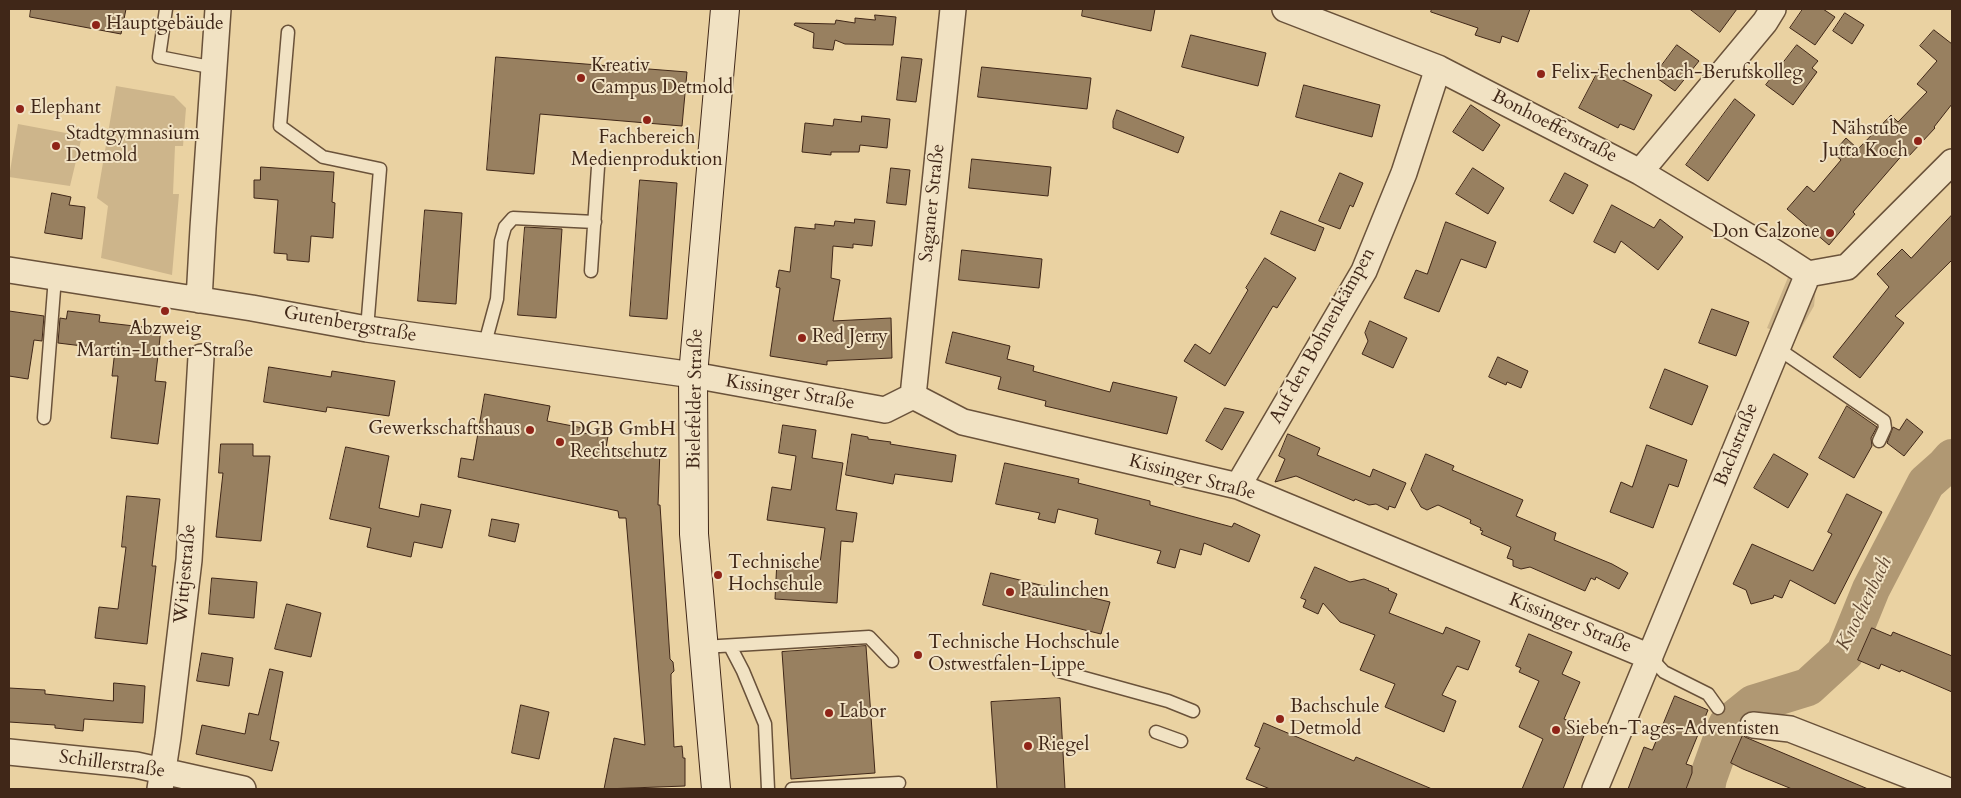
<!DOCTYPE html>
<html>
<head>
<meta charset="utf-8">
<style>
  body { margin:0 }
  #map { position:relative; width:1961px; height:798px; overflow:hidden; background:#ead2a2; font-family:Cardo,serif }
  canvas { display:block }
  .frame { position:absolute; inset:0; border:10px solid #402718; pointer-events:none }
</style>
</head>
<body>
<div id="map">
<canvas width="1961" height="798"></canvas>
<div class="frame"></div>
</div>
<script>
const ctx = document.querySelector('canvas').getContext('2d');
ctx.lineJoin = 'round';
function fillPath(path, color) { ctx.fillStyle = color; ctx.fill(path, 'evenodd'); }
function strokePath(path, color, width, dash) { ctx.strokeStyle = color; ctx.lineWidth = width; ctx.lineCap = dash ? 'butt' : 'round'; ctx.setLineDash(dash || []); ctx.stroke(path); }
function drawText(font, color, halo, rows, align = 'center') {
  ctx.font = font + ' Cardo,serif'; ctx.lineWidth = 4; ctx.setLineDash([]); ctx.textBaseline = 'middle'; ctx.strokeStyle = halo; ctx.fillStyle = color; for (const [text, x, y, turn = 0] of rows) {
    ctx.save(); ctx.translate(x, y); ctx.rotate((+turn || 0) * Math.PI / 180); ctx.textAlign = isNaN(turn) ? turn : align; if (halo) ctx.strokeText(text, 0, 0); ctx.fillText(text, 0, 0); ctx.restore();
  }
}
const green = new Path2D(`
  M116,86L174,96L186,108L183,146H175L173,194H179L172,275L101,258L108,206L97,198Z
  M18,124L82,136L70,186L9,177Z
  M1789,275L1791,283L1772,330L1767,328Z
  M1816,287L1814,306L1791,346L1811,290Z`);
const river = new Path2D(`
  M1706,789L1708,778L1727,725L1753,704L1808,687L1845,653L1871,589L1926,483L1944,467L1952,458`);
const building = new Path2D(`
  M31,9H126L121,34L30,17Z
  M1083,9H1155L1151,31L1082,16Z
  M1432,9H1530L1518,42L1502,36L1500,43L1475,35L1478,28L1431,12Z
  M1690,9H1737L1720,32Z
  M1803,9H1823L1835,17L1815,45L1790,28Z
  M1845,13L1864,25L1852,44L1833,31Z
  M875,15L896,17L893,45L845,44L835,40L833,50L813,48L814,33L794,25L795,23L835,24L836,20L855,23V18L875,20Z
  M1934,30L1952,44V104L1934,127L1935,128L1908,157L1904,153L1853,212L1855,214L1829,245L1787,209L1807,186L1814,192L1841,160L1833,153L1846,138L1858,149L1891,115L1898,122L1927,92L1917,84L1937,61L1920,46Z
  M1191,35L1266,53L1258,86L1182,67Z
  M1677,45L1699,61L1675,91L1654,76Z
  M1797,45L1818,61L1812,68L1817,72L1793,105L1766,85Z
  M496,57L687,72L682,126L540,114L534,174L487,170Z
  M902,57L922,59L916,102L897,100Z
  M982,67L1091,78L1087,109L978,97Z
  M1600,68L1652,95L1634,130L1620,124L1618,128L1579,108Z
  M1304,85L1380,105L1372,137L1296,117Z
  M1735,99L1755,115L1708,181L1686,165Z
  M1471,105L1500,125L1483,151L1453,132Z
  M1117,110L1184,137L1178,153L1113,128V121Z
  M862,116L890,119L887,148L860,145L859,152H831V155L802,152L805,123L833,126L834,119L861,122Z
  M972,159L1051,167L1048,196L969,188Z
  M261,167L334,172L332,202L335,203L333,238L311,236L309,262L287,260V254L274,253L278,200L254,198V180H260Z
  M891,168L910,170L906,205L887,203Z
  M1473,168L1504,188L1488,214L1456,194Z
  M1340,173L1363,183L1353,207L1350,205L1340,229L1319,221Z
  M1565,173L1588,185L1573,214L1550,201Z
  M640,180L677,183L667,319L630,316Z
  M52,193L71,197L69,205L85,207L82,239L45,233Z
  M1612,205L1654,228L1660,219L1683,237L1658,270L1621,241L1615,253L1594,242Z
  M425,210L462,213L456,304L418,301Z
  M1281,211L1324,228L1315,251L1271,234Z
  M1952,215V260L1895,316L1904,323L1860,378L1833,357L1889,287L1877,274L1902,249L1911,258Z
  M855,219L875,221L872,246L853,244V248L833,246L831,278L840,280L833,321L891,318L892,358L827,361V365L770,356L780,288L776,287L779,270L790,272L795,227L815,229V224L834,226L835,221L854,223Z
  M1446,222L1496,242L1486,268L1461,259L1439,312L1404,298L1416,270L1427,274Z
  M525,227L562,229L556,318L518,315Z
  M962,250L1042,259L1039,288L959,280Z
  M1265,258L1296,278L1277,308L1273,306L1225,386L1184,361L1195,344L1210,354L1248,290L1246,288Z
  M1712,309L1749,322L1736,356L1699,343Z
  M9,311L44,316L42,341L34,340L28,379L9,376Z
  M68,311L100,315L99,322L161,329L155,381L166,382L158,444L111,438L118,376H112L115,350L58,343L60,318L66,319Z
  M1370,321L1407,338L1393,368L1362,354L1368,341L1365,333Z
  M953,332L1010,346L1007,359L1034,366L1033,371L1110,392L1113,382L1177,397L1167,434L1045,406L1046,401L998,389L1001,377L946,363Z
  M1498,357L1528,371L1521,388L1507,382L1506,385L1489,377Z
  M269,367L331,377L332,371L395,381L389,416L327,407L326,412L264,402Z
  M1665,369L1708,386L1692,425L1650,408Z
  M485,394L550,406L547,421L583,428L582,433L608,436L606,448L660,449L658,505H660L670,659L673,662L674,671L671,674V682L674,747L682,746L683,758H685V786L604,789L614,738L645,745L626,518H619L618,511L458,477L461,458L473,460Z
  M1847,406L1877,427L1871,438L1872,446L1854,478L1819,458Z
  M1225,408L1244,412L1222,450L1206,441Z
  M1907,419L1923,432L1904,456L1887,443L1893,427L1899,430Z
  M783,425L816,430L812,458L843,463L836,510L857,513L853,542L841,541L837,603L775,599L777,560L820,563L825,528L767,520L772,487L791,490L796,456L779,453Z
  M852,434L868,437V439L891,442L890,444L956,455L952,482L895,474L893,484L846,475Z
  M1288,434L1320,448L1317,455L1370,477L1373,469L1406,483L1395,508L1389,506L1388,510L1376,504L1369,505L1355,499L1354,501L1296,476L1275,482L1285,459L1279,456Z
  M221,444H253V456H270L261,541L216,537L223,473H219Z
  M1647,445L1687,460L1678,487L1669,484L1653,528L1610,512L1621,482L1632,487Z
  M346,447L389,456L379,508L419,517L421,504L451,510L442,548L414,542L411,557L367,547L371,528L330,519Z
  M1426,454L1454,466L1452,470L1523,500L1516,516L1556,533L1554,540L1612,564L1628,573L1619,589L1596,577L1595,580L1591,578L1585,591L1530,567L1521,569L1513,566V560L1507,558L1511,547L1481,534L1483,531L1480,530L1481,528L1470,523L1471,520L1438,505L1427,510L1421,507L1411,490Z
  M1774,454L1808,474L1788,508L1754,488Z
  M1005,463L1079,479L1078,483L1150,501V505L1232,527L1234,523L1260,535L1249,562L1204,543L1201,555L1180,549L1175,568L1157,563L1161,551L1095,534L1098,519L1058,509L1055,523L1038,519L1040,513L996,504Z
  M1847,494L1882,512L1835,604L1790,580L1782,598L1774,595L1773,598L1751,604L1746,590L1733,584L1752,544L1813,571L1832,534L1828,532Z
  M127,496L160,499L152,566H156L147,644L95,638L99,607L118,609L126,547H122Z
  M492,519L519,524L515,542L489,536Z
  M1315,567L1350,582L1364,579L1389,589L1388,590L1397,594L1389,613L1443,634L1446,627L1480,641L1468,670L1457,666L1442,695L1456,701L1444,732L1385,707L1395,684L1360,670L1375,635L1340,622L1323,603L1318,614L1303,607L1306,600L1301,598Z
  M991,573L1110,602L1101,634L983,605Z
  M212,578L257,582L254,618L209,614Z
  M287,604L321,613L311,657L275,649Z
  M1872,628L1891,636L1893,632L1952,656V692L1901,670L1900,672L1881,664L1879,669L1858,660Z
  M1529,634L1572,652L1562,674L1580,682L1564,719L1587,728L1563,789H1522L1543,739L1519,727L1539,681L1519,672L1521,668L1516,666Z
  M866,646L875,773L791,779L782,652Z
  M202,653L233,658L229,686L197,681Z
  M270,669L283,672L270,740L279,742L272,771L196,754L202,725L245,734L249,713L258,715Z
  M114,683L145,686L143,723L84,719L83,731L55,728V725L9,722V688L45,690V694L113,701Z
  M1675,696L1708,710L1686,764L1692,766V773L1686,789H1628L1644,747L1652,750Z
  M1060,698L1065,789H997L991,702Z
  M521,705L549,712L539,759L512,753Z
  M1264,723L1354,761L1356,757L1432,789H1270L1246,779L1260,748L1255,746Z
  M1743,735L1745,737L1868,789H1792L1743,769L1731,763Z`);
const service = new Path2D(`
  M166,9L159,57L215,68
  M288,32L280,126L323,157L380,169L367,329
  M591,271L598,167
  M484,347L497,299L501,241L505,227L513,218L595,222
  M1777,348L1884,421L1885,428L1879,441
  M44,418L55,277
  M730,646L743,671L765,724L768,789
  M703,647L869,637L892,661
  M1650,657L1664,672L1708,694L1718,708
  M1059,671L1168,701L1193,711
  M1156,732L1181,741
  M792,789L899,783`);
const minor = new Path2D(`
  M1285,9L1438,68L1640,172L1774,252L1808,274
  M1640,172L1765,22L1773,9
  M9,270L252,308L367,329L693,375L885,410L913,396L963,422L1238,486L1650,657
  M199,300L203,228L218,9
  M913,396L953,9
  M1238,486L1364,271L1404,173L1438,68
  M1753,725L1790,729L1944,789
  M9,752L136,765L243,789
  M160,789L168,737L189,560L201,357
  M1595,789L1808,274L1847,267L1952,162`);
const secondary = new Path2D(`
  M716,789L694,534L693,375L725,9`);
const markers = [
  [96,25,5,"#8f2418"],
  [1541,74,5,"#8f2418"],
  [581,78,5,"#8f2418"],
  [20,109,5,"#8f2418"],
  [647,120,5,"#8f2418"],
  [1918,141,5,"#8f2418"],
  [56,146,5,"#8f2418"],
  [1830,233,5,"#8f2418"],
  [165,311,5,"#8f2418"],
  [802,338,5,"#8f2418"],
  [530,430,5,"#8f2418"],
  [560,442,5,"#8f2418"],
  [718,575,5,"#8f2418"],
  [1010,592,5,"#8f2418"],
  [918,655,5,"#8f2418"],
  [829,713,5,"#8f2418"],
  [1280,719,5,"#8f2418"],
  [1556,730,5,"#8f2418"],
  [1028,746,5,"#8f2418"]
];
const poiNames = [
  ["Hauptgebäude",106,25],
  ["Kreativ",591,67],
  ["Campus Detmold",591,89],
  ["Felix-Fechenbach-Berufskolleg",1551,74],
  ["Elephant",30,109],
  ["Nähstube",1908,130,"right"],
  ["Jutta Koch",1908,152,"right"],
  ["Stadtgymnasium",66,135],
  ["Detmold",66,157],
  ["Fachbereich",647,139,"center"],
  ["Medienproduktion",647,161,"center"],
  ["Don Calzone",1820,233,"right"],
  ["Abzweig",165,330,"center"],
  ["Martin-Luther-Straße",165,352,"center"],
  ["Red Jerry",812,338],
  ["Gewerkschaftshaus",520,430,"right"],
  ["DGB GmbH",570,431],
  ["Rechtschutz",570,453],
  ["Technische",728,564],
  ["Hochschule",728,586],
  ["Paulinchen",1020,592],
  ["Technische Hochschule",928,644],
  ["Ostwestfalen-Lippe",928,666],
  ["Bachschule",1290,708],
  ["Detmold",1290,730],
  ["Labor",839,713],
  ["Sieben-Tages-Adventisten",1566,730],
  ["Riegel",1038,746]
];
const streetNames = [
  ["Bonhoefferstraße",1554,127,27],
  ["Saganer Straße",933,203,-84],
  ["Gutenbergstraße",350,325,10],
  ["Auf den Bohnenkämpen",1323,336,-61],
  ["Kissinger Straße",790,393,10],
  ["Bielefelder Straße",696,399,-89],
  ["Bachstraße",1737,445,-68],
  ["Kissinger Straße",1192,478,15],
  ["Wittjestraße",186,574,-85],
  ["Kissinger Straße",1570,624,22],
  ["Schillerstraße",112,765,8]
];
const waterNames = [
  ["Knochenbach",1865,604,-64]
];
fillPath(green, '#cdb58b');
strokePath(river, '#b09873', 38);
fillPath(building, '#988060');
strokePath(building, '#402718', 1);
strokePath(service, '#6a523a', 15);
strokePath(minor, '#6a523a', 28);
strokePath(secondary, '#402718', 30);
strokePath(service, '#f1e2c3', 12);
strokePath(minor, '#f1e2c3', 25);
strokePath(secondary, '#f1e2c3', 28);
for (const [x, y, r, color] of markers) { const dot = new Path2D(); dot.arc(x, y, r, 0, 2 * Math.PI); ctx.fillStyle = color; ctx.fill(dot); strokePath(dot, '#f1e2c3', 2); }
drawText('19px', '#402718', '#f1e2c3', poiNames, 'left');
drawText('19px', '#402718', '#f1e2c3', streetNames);
drawText('italic 20px', '#624933', '#f1e2c3', waterNames);
</script>
</body>
</html>
